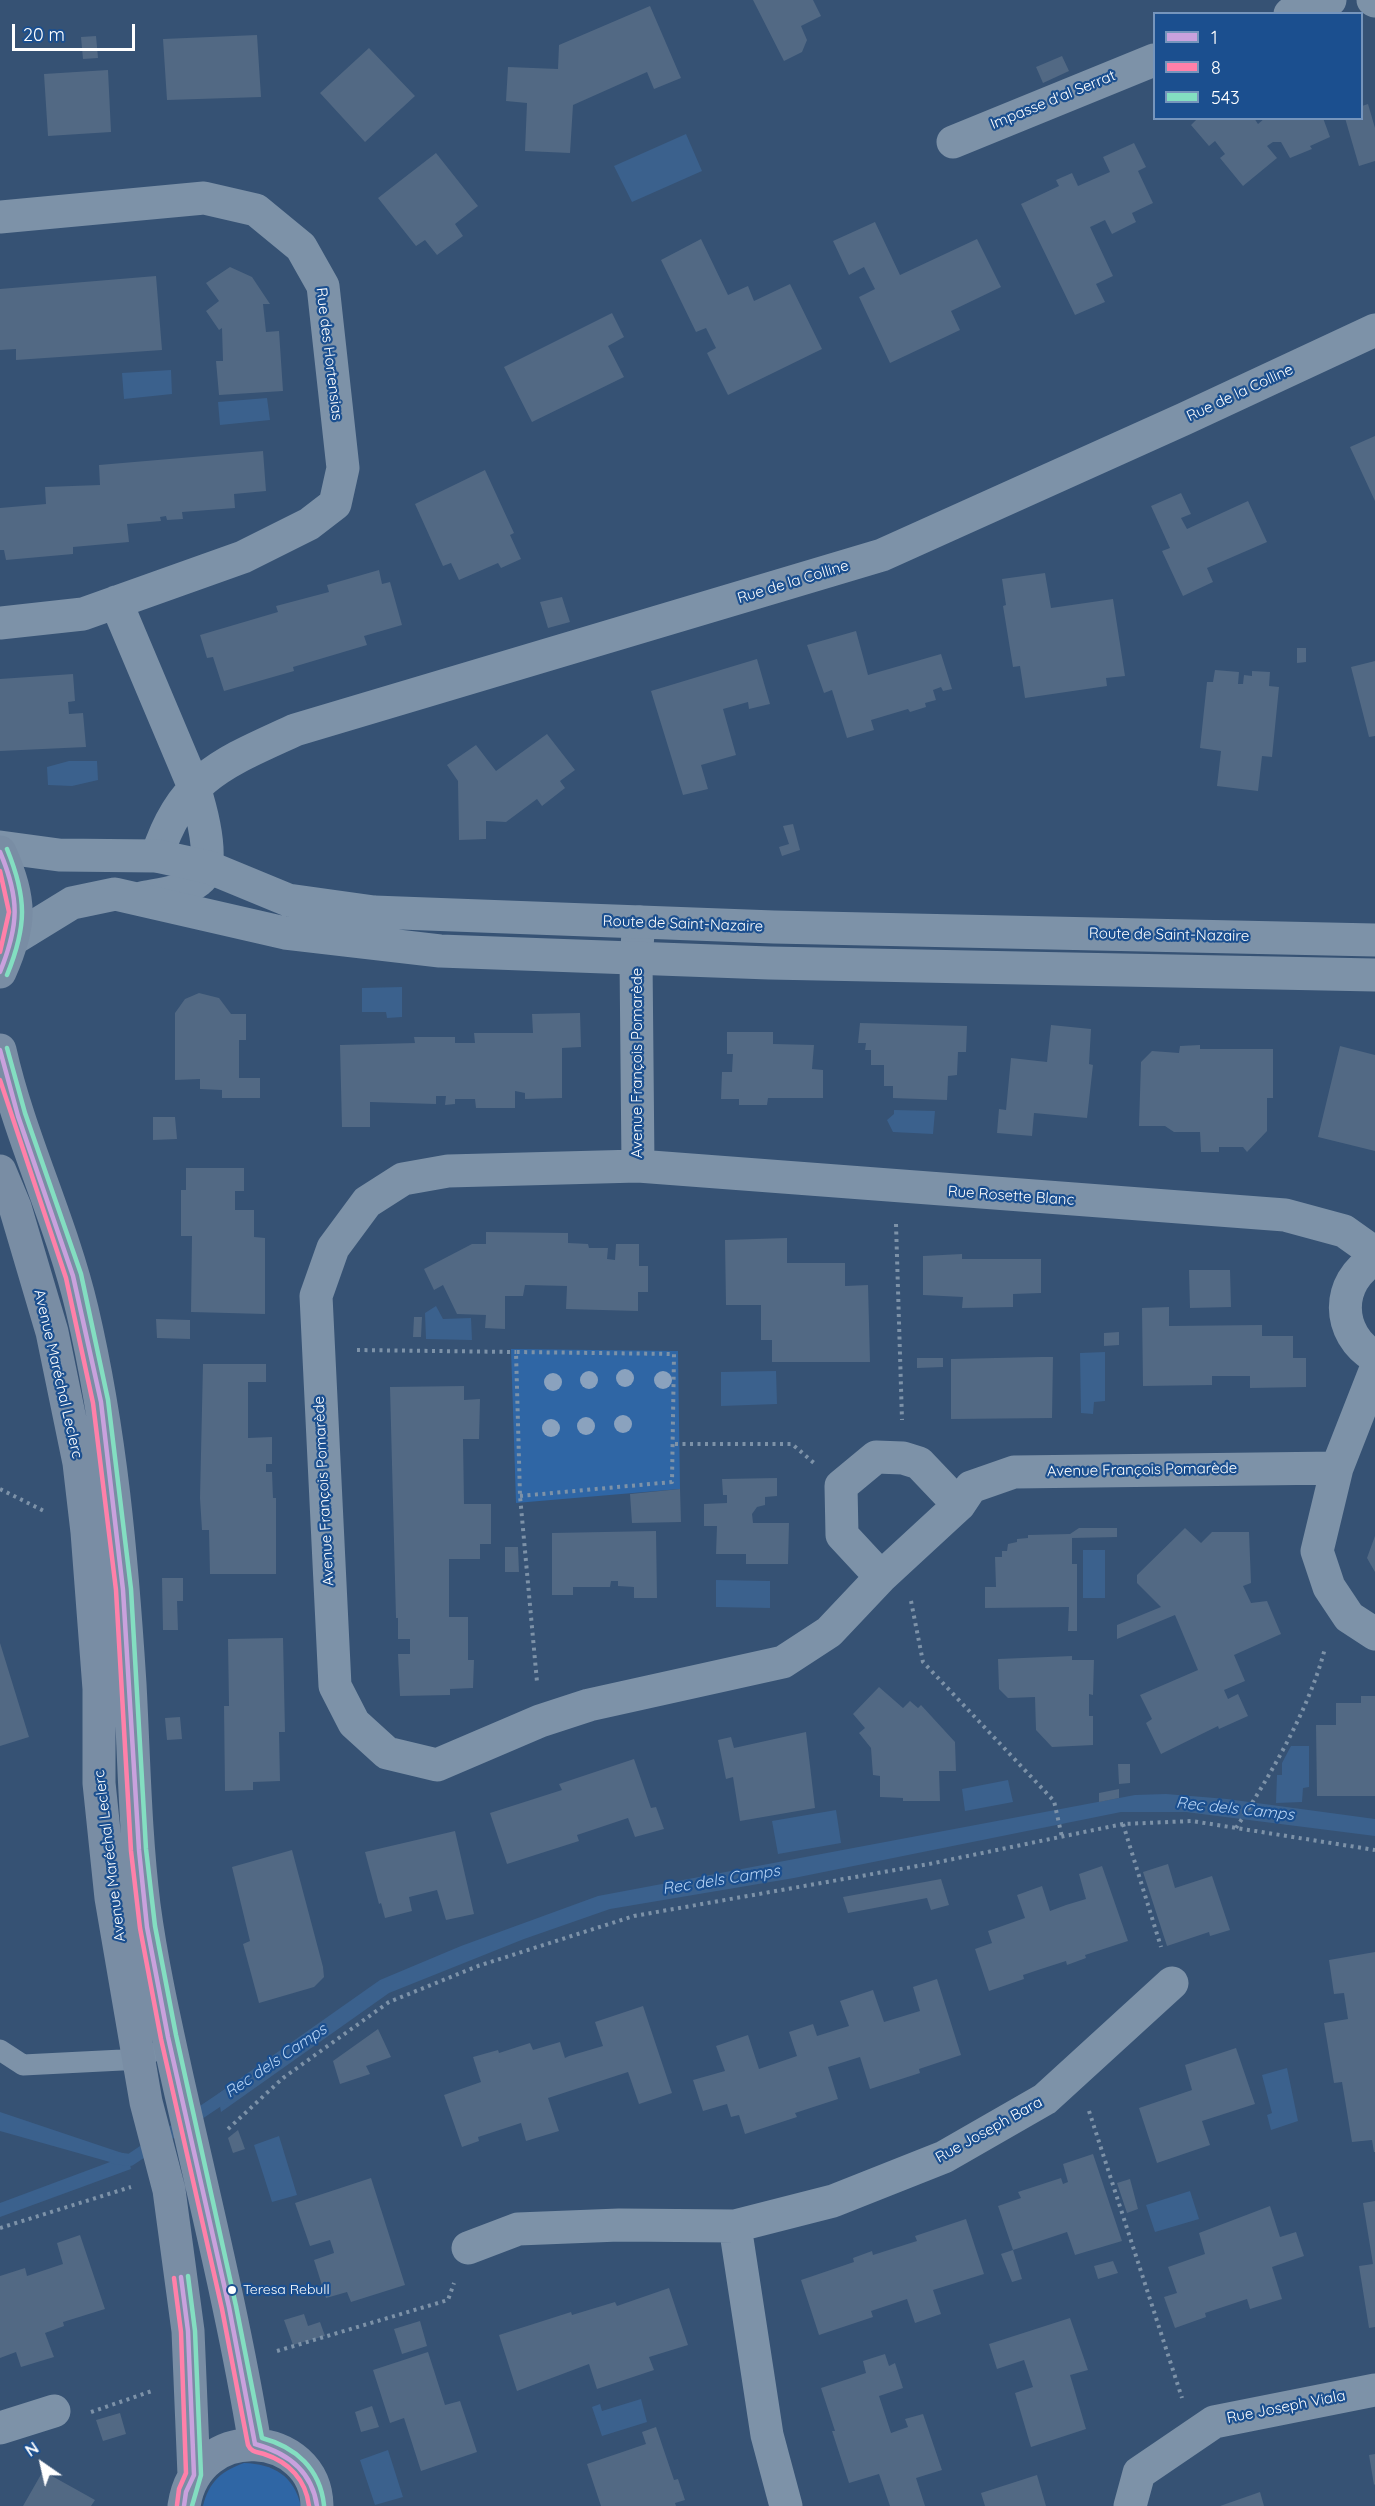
<!DOCTYPE html>
<html>
<head>
<meta charset="utf-8">
<style>
  body { margin:0 }
  #map { position:relative; width:1375px; height:2506px; overflow:hidden; background:#365274; font-family:Quicksand,sans-serif }
  canvas { display:block }
  .legend { position:absolute; left:1153px; top:12px; width:210px; height:108px; box-sizing:border-box; background:#1b4f8f; border:2px solid #7695bc; margin:0; padding:8px 10px; list-style:none; font-size:18px; color:#fff }
  .legend li { display:flex; align-items:center; gap:12px; height:30px }
  .legend b { width:30px; border:2px solid #7695bc }
  .north { position:absolute; left:12px; top:2434px; width:60px; height:60px; -webkit-text-stroke:4px #1b4f8f; paint-order:stroke; rotate:326deg; font-size:16px; font-weight:700; line-height:24px; text-align:center; color:#fff }
  .north::after { content:''; display:block; margin:auto; width:21px; height:27px; background:#fff; clip-path:polygon(50% 0,100% 100%,50% 72%,0 100%) }
  .scale { position:absolute; left:12px; top:24px; width:123px; height:27px; box-sizing:border-box; border:3px solid #fff; border-top:0; padding-left:8px; font-size:18px; line-height:21px; white-space:nowrap; color:#fff; -webkit-text-stroke:4px #1b4f8f; paint-order:stroke }
</style>
</head>
<body>
<div id="map">
<canvas width="1375" height="2506"></canvas>
<ul class="legend">
<li><b style="height:8px;background:#c9a1dd"></b>1</li>
<li><b style="height:8px;background:#ff80a9"></b>8</li>
<li><b style="height:8px;background:#83dec1"></b>543</li>
</ul>
<div class="north">N</div>
<div class="scale">20 m</div>
</div>
<script>
const ctx = document.querySelector('canvas').getContext('2d');
ctx.lineJoin = 'round';
function fillPath(path, color) { ctx.fillStyle = color; ctx.fill(path, 'evenodd'); }
function strokePath(path, color, width, dash) { ctx.strokeStyle = color; ctx.lineWidth = width; ctx.lineCap = dash ? 'butt' : 'round'; ctx.setLineDash(dash || []); ctx.stroke(path); }
function drawText(font, color, halo, rows, align = 'center') {
  ctx.font = font + ' Quicksand,sans-serif'; ctx.lineWidth = 4.5; ctx.setLineDash([]); ctx.textBaseline = 'middle'; ctx.strokeStyle = halo; ctx.fillStyle = color; for (const [text, x, y, turn = 0] of rows) {
    ctx.save(); ctx.translate(x, y); ctx.rotate((+turn || 0) * Math.PI / 180); ctx.textAlign = isNaN(turn) ? turn : align; if (halo) ctx.strokeText(text, 0, 0); ctx.fillText(text, 0, 0); ctx.restore();
  }
}
const green = new Path2D(`
  M511,1349L678,1351L680,1489L516,1503Z
  M244,2463C274,2464 294,2476 301,2506H203C209,2482 221,2471 244,2463Z`);
const water = new Path2D(`
  M686,134L702,171L632,202L614,166Z
  M171,370L172,394L124,399L122,373Z
  M267,398L270,420L220,425L218,402Z
  M69,761H97L98,780L72,786L48,785L47,767Z
  M402,987V1017L387,1018L386,1012H362V988Z
  M894,1110L935,1111L933,1134L893,1132L887,1120L894,1114Z
  M436,1306L443,1319L471,1318L472,1340L426,1339L425,1313Z
  M1105,1352V1401L1094,1402L1093,1414L1081,1413L1080,1353Z
  M776,1371L777,1404L721,1406V1372Z
  M1083,1550H1105V1598H1083Z
  M716,1580L770,1581V1608L716,1607Z
  M1291,1746H1309V1787L1303,1788L1302,1802L1276,1803L1277,1775H1282V1763Z
  M1008,1780L1013,1802L965,1811L962,1789Z
  M1166,1794L1227,1799L1375,1819V1836L1186,1812H1121L794,1878L610,1909L524,1939L389,1993L221,2112L218,2094L380,1980L461,1946L598,1896L1135,1795Z
  M836,1810L841,1843L778,1854L772,1821Z
  M1287,2068L1298,2121L1271,2130L1267,2115L1272,2113L1262,2075Z
  M0,2112L128,2155L131,2169L0,2217V2203L110,2162L0,2131Z
  M279,2136L297,2195L272,2202L254,2145Z
  M1190,2191L1199,2219L1155,2232L1146,2205Z
  M641,2399L647,2422L602,2436L592,2407L600,2404L602,2411Z
  M388,2450L403,2497L375,2505L360,2460Z`);
const stream = new Path2D(`
  M115,2158L130,2160L233,2091`);
const building = new Path2D(`
  M753,0H813L821,16L801,26L807,40L802,52L784,61Z
  M650,6L681,78L654,89L647,72L573,105L570,153L525,151L527,103L506,101L508,67L558,69L559,45Z
  M257,35L261,97L167,100L163,39Z
  M96,36L98,58L83,59L81,37Z
  M369,48L415,96L365,142L320,93Z
  M1062,56L1069,71L1043,83L1036,67Z
  M108,70L111,132L48,136L44,74Z
  M1368,104L1375,128V161L1359,166L1345,118H1362V106Z
  M1198,118H1254L1258,124L1265,118H1323L1330,137L1310,146L1312,149L1290,158L1281,142H1273L1267,146L1277,158L1243,186L1220,158L1225,154L1215,141L1209,146L1191,125Z
  M1134,143L1146,167L1138,171L1153,203L1132,213L1136,222L1112,234L1105,220L1090,227L1113,276L1096,284L1105,302L1075,315L1021,204L1059,186L1056,180L1072,173L1078,186L1110,172L1103,157Z
  M436,153L478,206L455,224L463,236L437,255L425,240L416,246L378,198Z
  M875,222L900,275L977,239L1001,287L951,311L960,330L890,363L859,297L875,289L864,267L849,275L833,241Z
  M701,239L728,295L748,286L754,301L790,284L822,349L728,395L707,353L716,348L706,328L696,332L661,260Z
  M230,267L252,277L270,304H263L266,332L279,331L283,391L219,395L216,361H223L222,328L219,330L206,311L219,301L206,283Z
  M156,276L162,350L16,360V349L0,350V289Z
  M612,313L624,337L608,346L624,377L532,422L504,367Z
  M1375,436V501L1350,447Z
  M263,451L266,491L234,494L235,508L182,512L183,519L167,520L166,516L160,517L161,521L127,524L129,542L73,547V554L6,560L4,550H0V508L46,504L45,487L100,485L99,465Z
  M485,470L514,533L510,535L521,559L501,568L498,563L459,580L451,563L443,566L415,504Z
  M1181,493L1191,514L1181,518L1187,529L1248,501L1267,542L1207,568L1213,582L1183,596L1162,551L1170,548L1151,506Z
  M379,570L382,584L390,582L402,625L364,636L367,645L293,667L294,671L224,691L213,657L207,658L200,635L278,612L276,606L329,592L327,585Z
  M1045,573L1051,608L1113,599L1125,676L1106,678L1107,686L1025,698L1020,666L1013,667L1003,606L1006,605L1002,579Z
  M562,597L570,622L548,628L540,602Z
  M856,631L868,675L941,654L952,689L943,691L941,687L933,690L936,700L925,703L926,707L910,712L908,709L871,720L874,730L847,738L832,690L824,693L807,645Z
  M1297,648H1306V662L1297,663Z
  M757,659L770,704L749,709L748,702L723,709L736,755L701,765L708,789L683,795L651,691Z
  M1375,661V736L1369,737L1351,667Z
  M1215,670L1239,672L1238,684H1243L1244,675L1252,676V671L1270,672L1269,686L1279,687L1272,757L1262,756L1258,791L1217,786L1221,751L1200,748L1207,682H1213Z
  M73,674L75,701L68,702L69,714L83,713L86,747L0,751V679Z
  M547,734L575,770L560,781L565,788L542,806L537,799L506,822L486,821V839L459,840L458,781L447,765L476,745L496,771Z
  M793,824L800,850L782,856L779,847L789,844L783,826Z
  M199,993L219,998L231,1014H246V1040H239V1078H260V1098H222V1090L200,1089V1079L175,1080V1013L185,999Z
  M580,1013L581,1047L562,1048V1098L525,1099V1093L515,1091V1108H476L475,1099H455V1104L445,1105L446,1096H436V1104L370,1102V1127H342L340,1045L415,1043L414,1037H455V1043H475L474,1033H533L532,1014Z
  M860,1023L967,1026L966,1052H958L957,1075L948,1076L947,1100L893,1098V1086H884V1065H871V1050H865L866,1043H858Z
  M1051,1025L1091,1029L1089,1064L1093,1065L1087,1118L1034,1113L1032,1136L997,1133L999,1109L1006,1110L1011,1058L1047,1062Z
  M727,1032H773V1044L814,1045L812,1069L823,1070V1098H768L767,1105H739V1099H721L722,1072H732L733,1054H727Z
  M1200,1045V1049H1273V1098H1267V1131L1247,1152L1243,1147H1219V1152H1201L1200,1132H1174L1165,1126H1139L1141,1062L1152,1051L1179,1053L1180,1046Z
  M1340,1046L1375,1055V1151L1318,1137Z
  M153,1117H175L177,1139L153,1140Z
  M186,1168H244V1191H235V1210H254V1237L265,1238V1314L191,1312L192,1236H181V1190H186Z
  M486,1232L568,1233V1243L588,1244L589,1248H608L607,1259L615,1260L616,1244H639V1266H648V1292H638V1311L566,1309L567,1286L525,1285L523,1296H505V1329L485,1328L486,1315L457,1314L443,1285L434,1290L424,1269L472,1244H486Z
  M787,1238V1263H845V1286L868,1285L870,1362H772V1340H761V1305H726L725,1240Z
  M962,1254V1259H1041V1293L1013,1294V1307L962,1308L963,1297L923,1295V1256Z
  M1189,1270H1230L1231,1307L1190,1308Z
  M1169,1307V1326L1262,1325V1336H1293V1358H1306V1387L1250,1388V1376H1212V1385L1143,1386L1142,1308Z
  M414,1317H422L421,1337H413Z
  M156,1319L190,1320V1339L157,1338Z
  M1119,1332V1345L1104,1346V1333Z
  M1041,1357H1053L1052,1418L951,1419V1359Z
  M917,1358H943V1367L917,1368Z
  M203,1364H266V1382H248V1438L272,1437V1464H266V1472H272L273,1498H276V1574H210L209,1530H202L200,1498Z
  M464,1386V1400L480,1399L479,1439H463L464,1504H491V1544H480V1559H449V1617H468V1660H474L473,1688L450,1689V1695L400,1696L398,1654H410V1639H398V1618H396L390,1387Z
  M777,1478V1496L765,1497V1505L757,1507L752,1514L753,1523H789L788,1564H746V1554H716L717,1526H704V1504L727,1503V1495H723L722,1479Z
  M680,1489L681,1522L632,1523L630,1494Z
  M1079,1528H1117V1537L1072,1538V1564H1077V1631H1068L1069,1607L985,1608V1587H996L995,1557H1002V1551H1007L1008,1544L1017,1542V1539L1028,1538V1535L1070,1534Z
  M1185,1528L1201,1543L1212,1532H1249L1251,1583L1243,1586L1251,1603L1267,1601L1281,1634L1234,1655L1245,1681L1224,1690L1228,1699L1238,1694L1248,1716L1219,1729L1218,1726L1161,1754L1146,1723L1152,1719L1140,1695L1198,1670L1175,1615L1117,1639V1625L1161,1607L1137,1583V1575Z
  M656,1531L657,1598H634V1587L618,1586V1581H611L610,1587H573V1595H552V1533Z
  M1375,1536V1572L1367,1558Z
  M505,1547H518L519,1572H505Z
  M162,1578H183V1601H177L178,1630H163Z
  M283,1638L285,1732H279L280,1781L253,1782V1790L225,1791L224,1706H229L228,1639Z
  M0,1643L29,1737L0,1746Z
  M1072,1656V1660H1094L1093,1695L1089,1694V1716H1093V1745L1052,1747L1036,1730L1035,1697L1008,1698L999,1689L998,1659Z
  M879,1687L903,1708L910,1701L918,1708L921,1705L955,1742L956,1771H939L940,1801H903V1798L880,1797V1776L873,1775L871,1748L859,1733L865,1728L853,1714Z
  M1361,1696H1375V1796H1317L1316,1725H1336V1703H1361Z
  M180,1717L182,1739L167,1740L165,1718Z
  M806,1732L815,1808L740,1821L733,1777L726,1779L718,1740L731,1737L734,1748Z
  M634,1759L651,1808L656,1807L664,1829L635,1837L628,1818L577,1835L579,1841L507,1864L490,1813L562,1790L559,1784Z
  M1118,1764H1130V1783L1119,1784Z
  M1119,1789V1798L1099,1802V1793Z
  M455,1831L474,1914L446,1920L437,1890L409,1897L412,1911L385,1918L381,1903L379,1904L365,1852Z
  M292,1850L323,1967L324,1977L314,1987L259,2003L243,1944L250,1941L232,1867Z
  M1168,1864L1175,1888L1212,1876L1230,1930L1210,1936L1209,1932L1167,1946L1143,1872Z
  M1102,1866L1128,1941L1085,1955L1086,1958L1067,1965L1066,1961L1041,1969L1023,1975L1024,1979L989,1991L975,1949L992,1943L988,1931L1025,1918L1017,1895L1042,1886L1050,1911L1066,1905L1086,1899L1079,1874Z
  M941,1879L949,1905L931,1910L927,1898L848,1913L843,1897Z
  M1375,1952V2152H1374L1372,2140L1352,2142L1342,2082L1334,2083L1324,2023L1348,2019L1344,1993L1334,1994L1329,1960Z
  M937,1979L961,2055L919,2069L920,2073L870,2089L860,2057L828,2067L838,2099L795,2113L797,2117L745,2134L739,2115L731,2117L727,2104L703,2111L693,2080L725,2071L716,2046L748,2035L759,2069L797,2056L789,2032L813,2024L817,2036L849,2026L840,2001L873,1990L884,2022L920,2011L913,1987Z
  M643,2006L672,2093L639,2104L628,2072L548,2098L559,2131L526,2141L521,2123L478,2137L479,2141L462,2147L444,2095L481,2082L473,2057L498,2050L499,2053L530,2043L533,2050L560,2042L565,2058L569,2056L603,2046L595,2022Z
  M378,2029L391,2057L366,2066L370,2074L340,2084L333,2061Z
  M1236,2048L1255,2104L1202,2121L1210,2145L1157,2163L1139,2108L1192,2090L1185,2065Z
  M238,2130L245,2149L233,2153L228,2138Z
  M1093,2154L1122,2241L1075,2255L1067,2232L1013,2250L1022,2279L1012,2282L1001,2254L1013,2250L998,2206L1021,2198L1018,2192L1061,2178L1063,2184L1068,2182L1063,2164Z
  M371,2178L405,2285L351,2302L347,2292L326,2298L314,2260L334,2253L333,2249L330,2240L310,2246L295,2203Z
  M1130,2179L1138,2209L1127,2213L1117,2183Z
  M1375,2201V2327L1369,2328L1359,2266L1373,2264L1363,2203Z
  M1270,2206L1280,2237L1296,2232L1304,2256L1272,2267L1282,2299L1250,2309L1247,2299L1205,2313L1206,2317L1175,2328L1164,2297L1177,2293L1168,2267L1205,2254L1199,2233Z
  M966,2219L984,2274L933,2290L941,2314L915,2323L907,2299L871,2311L873,2317L819,2335L801,2280L854,2262L853,2258L872,2251L873,2255L917,2241L915,2236Z
  M80,2235L105,2309L63,2322L64,2326L45,2333L54,2357L21,2367L16,2352L0,2358V2276L25,2268L27,2276L63,2264L57,2243Z
  M1113,2261L1118,2273L1098,2279L1094,2266Z
  M669,2288L688,2345L649,2357L654,2370L597,2389L589,2364L517,2391L499,2335L571,2312L572,2315L615,2302L617,2306Z
  M304,2314L308,2326L320,2322L325,2336L293,2345L284,2320Z
  M1070,2318L1088,2370L1070,2375L1086,2429L1031,2447L1015,2393L1033,2387L1024,2360L997,2369L989,2344Z
  M420,2321L427,2346L402,2354L394,2329Z
  M428,2352L445,2405L460,2401L477,2452L421,2471L404,2418L390,2423L373,2370Z
  M885,2354L889,2366L895,2363L903,2388L879,2396L891,2433L908,2427L905,2419L923,2414L942,2470L916,2478L925,2506H890L879,2474L849,2483L832,2431H835L821,2388L866,2373L863,2361Z
  M372,2406L379,2427L361,2432L355,2412Z
  M120,2413L126,2434L103,2441L96,2420Z
  M656,2427L674,2480L678,2479L685,2500L675,2503L676,2506H601L587,2464L646,2444L642,2432Z
  M1375,2454V2484L1374,2485L1369,2455Z
  M43,2471L95,2500L91,2506H23Z
  M1037,2475L1046,2506H985L981,2493Z
  M1260,2492L1264,2506H1220Z`);
const path = new Path2D(`
  M896,1224L902,1420
  M357,1350L516,1352
  M675,1444H792L814,1463
  M0,1489L46,1512
  M520,1496L672,1482L674,1354L516,1352L520,1496L537,1682
  M911,1601L923,1662L1054,1801L1062,1837
  M1123,1824L1161,1947
  M1236,1828C1270,1776 1310,1708 1325,1648
  M1089,2111L1182,2398
  M228,2129L283,2078L389,2002L478,1966L634,1916L929,1864L1123,1824L1192,1821L1375,1850
  M0,2228L131,2187
  M277,2351L448,2300L454,2283
  M91,2412L152,2391`);
const service = new Path2D(`
  M0,2050L23,2065L122,2060L150,2053`);
const minor = new Path2D(`
  M1373,0L1375,1
  M1290,14L1330,0
  M953,142L1154,60
  M0,217L204,198L256,210L301,247L323,286L343,468L335,504L309,524L243,557L83,614L0,623
  M116,602L194,787C200,806 218,866 199,880C184,892 161,894 142,898
  M157,856C182,776 226,762 295,730L882,555L1184,419L1375,330
  M638,1166L636,958L639,922
  M1375,1259C1335,1282 1336,1334 1375,1357
  M1375,1371L1337,1468L1317,1551L1329,1587L1349,1617L1375,1634
  M1337,1468L1014,1472L971,1487L959,1505L881,1577L829,1632L783,1662L589,1705L540,1721L437,1765L387,1753L354,1723L335,1686L316,1296L333,1248L367,1202L403,1179L448,1171L638,1166L1285,1215L1344,1231L1375,1253
  M881,1577L842,1535L841,1486L876,1457L903,1458L919,1463L959,1505
  M735,2226L767,2435L786,2506
  M468,2248L518,2229L619,2225L735,2226L833,2201L944,2157L1045,2099L1172,1983
  M0,2428L54,2411
  M1130,2506L1139,2473L1214,2422L1375,2390`);
const tertiary = new Path2D(`
  M0,847L59,855L157,856L208,867L288,900L374,912L774,927L1375,940
  M15,938L72,903L115,894L285,933L440,951L769,963L1375,975`);
const secondary = new Path2D(`
  M0,852C22,900 21,925 0,972
  M0,1050C20,1139 61,1220 82,1309C111,1432 122,1558 130,1684C134,1758 135,1832 144,1905C152,1965 165,2022 178,2081C205,2201 235,2322 255,2444
  M0,1171L15,1207L52,1332L79,1463L87,1532L99,1689V1783L111,1898L146,2102L169,2190L188,2331L194,2475
  M184,2506C197,2419 316,2430 317,2506`);
const bus1 = new Path2D(`
  M0,852C20,899 19,925 0,972
  M0,1050L18,1116L73,1276L101,1402L123,1590L139,1850L147,1927L168,2037L229,2307L255,2444
  M181,2277L188,2331L194,2475L186,2492L184,2506
  M255,2444C288,2453 312,2471 317,2506`);
const bus2 = new Path2D(`
  M0,871L9,912L0,952
  M0,1080L66,1278L93,1403L116,1590L131,1851L140,1928L161,2039L222,2309L248,2445C251,2452 257,2452 264,2454C289,2462 306,2480 309,2506
  M174,2278L181,2332L186,2473L179,2489L177,2505`);
const bus3 = new Path2D(`
  M7,849C27,898 27,926 7,975
  M7,1048L25,1113L81,1274L108,1400L131,1589L146,1849L155,1926L176,2035L236,2306L262,2438C296,2447 320,2469 324,2505
  M188,2276L195,2331L201,2475L192,2506`);
const trees = [
  [625,1378],
  [589,1380],
  [663,1380],
  [553,1382],
  [623,1424],
  [586,1426],
  [551,1428]
];
const markers = [
  [232,2290,5,"#fff"]
];
const busNames = [
  ["Teresa Rebull",243,2290]
];
const streetNames = [
  ["Impasse d'al Serrat",1053,100,-22],
  ["Rue des Hortensias",329,354,83],
  ["Rue de la Colline",1240,393,-25],
  ["Rue de la Colline",793,582,-17],
  ["Route de Saint-Nazaire",683,924,2],
  ["Route de Saint-Nazaire",1169,935,1],
  ["Avenue François Pomarède",637,1063,-90],
  ["Rue Rosette Blanc",1011,1196,4],
  ["Avenue Maréchal Leclerc",58,1374,77],
  ["Avenue François Pomarède",1142,1470,-1],
  ["Avenue François Pomarède",324,1491,-93],
  ["Avenue Maréchal Leclerc",110,1856,-97],
  ["Rue Joseph Bara",989,2130,-29],
  ["Rue Joseph Viala",1286,2407,-11]
];
const waterNames = [
  ["Rec dels Camps",1235,1809,6],
  ["Rec dels Camps",721,1880,-9],
  ["Rec dels Camps",276,2061,-34]
];
fillPath(green, '#2f66a5');
fillPath(water, '#3b618d');
strokePath(stream, '#3b618d', 12);
fillPath(building, '#526984');
strokePath(path, '#7d92a8', 4, [3, 4.5]);
strokePath(service, '#7d92a8', 21);
strokePath(minor, '#7d92a8', 33);
strokePath(tertiary, '#7d92a8', 33);
strokePath(secondary, '#798da4', 33);
strokePath(bus1, '#c9a1dd', 4.5);
strokePath(bus2, '#ff80a9', 4.5);
strokePath(bus3, '#83dec1', 4.5);
ctx.fillStyle = '#8aa2be';
for (const [x, y] of trees) { ctx.beginPath(); ctx.arc(x, y, 9, 0, 2 * Math.PI); ctx.fill(); }
for (const [x, y, r, color] of markers) { const dot = new Path2D(); dot.arc(x, y, r, 0, 2 * Math.PI); ctx.fillStyle = color; ctx.fill(dot); strokePath(dot, '#1b4f8f', 2); }
drawText('14px', '#fff', '#1b4f8f', busNames, 'left');
drawText('15px', '#fff', '#1b4f8f', streetNames);
drawText('italic 16px', '#b5d3f5', '#1b4f8f', waterNames);
</script>
</body>
</html>
